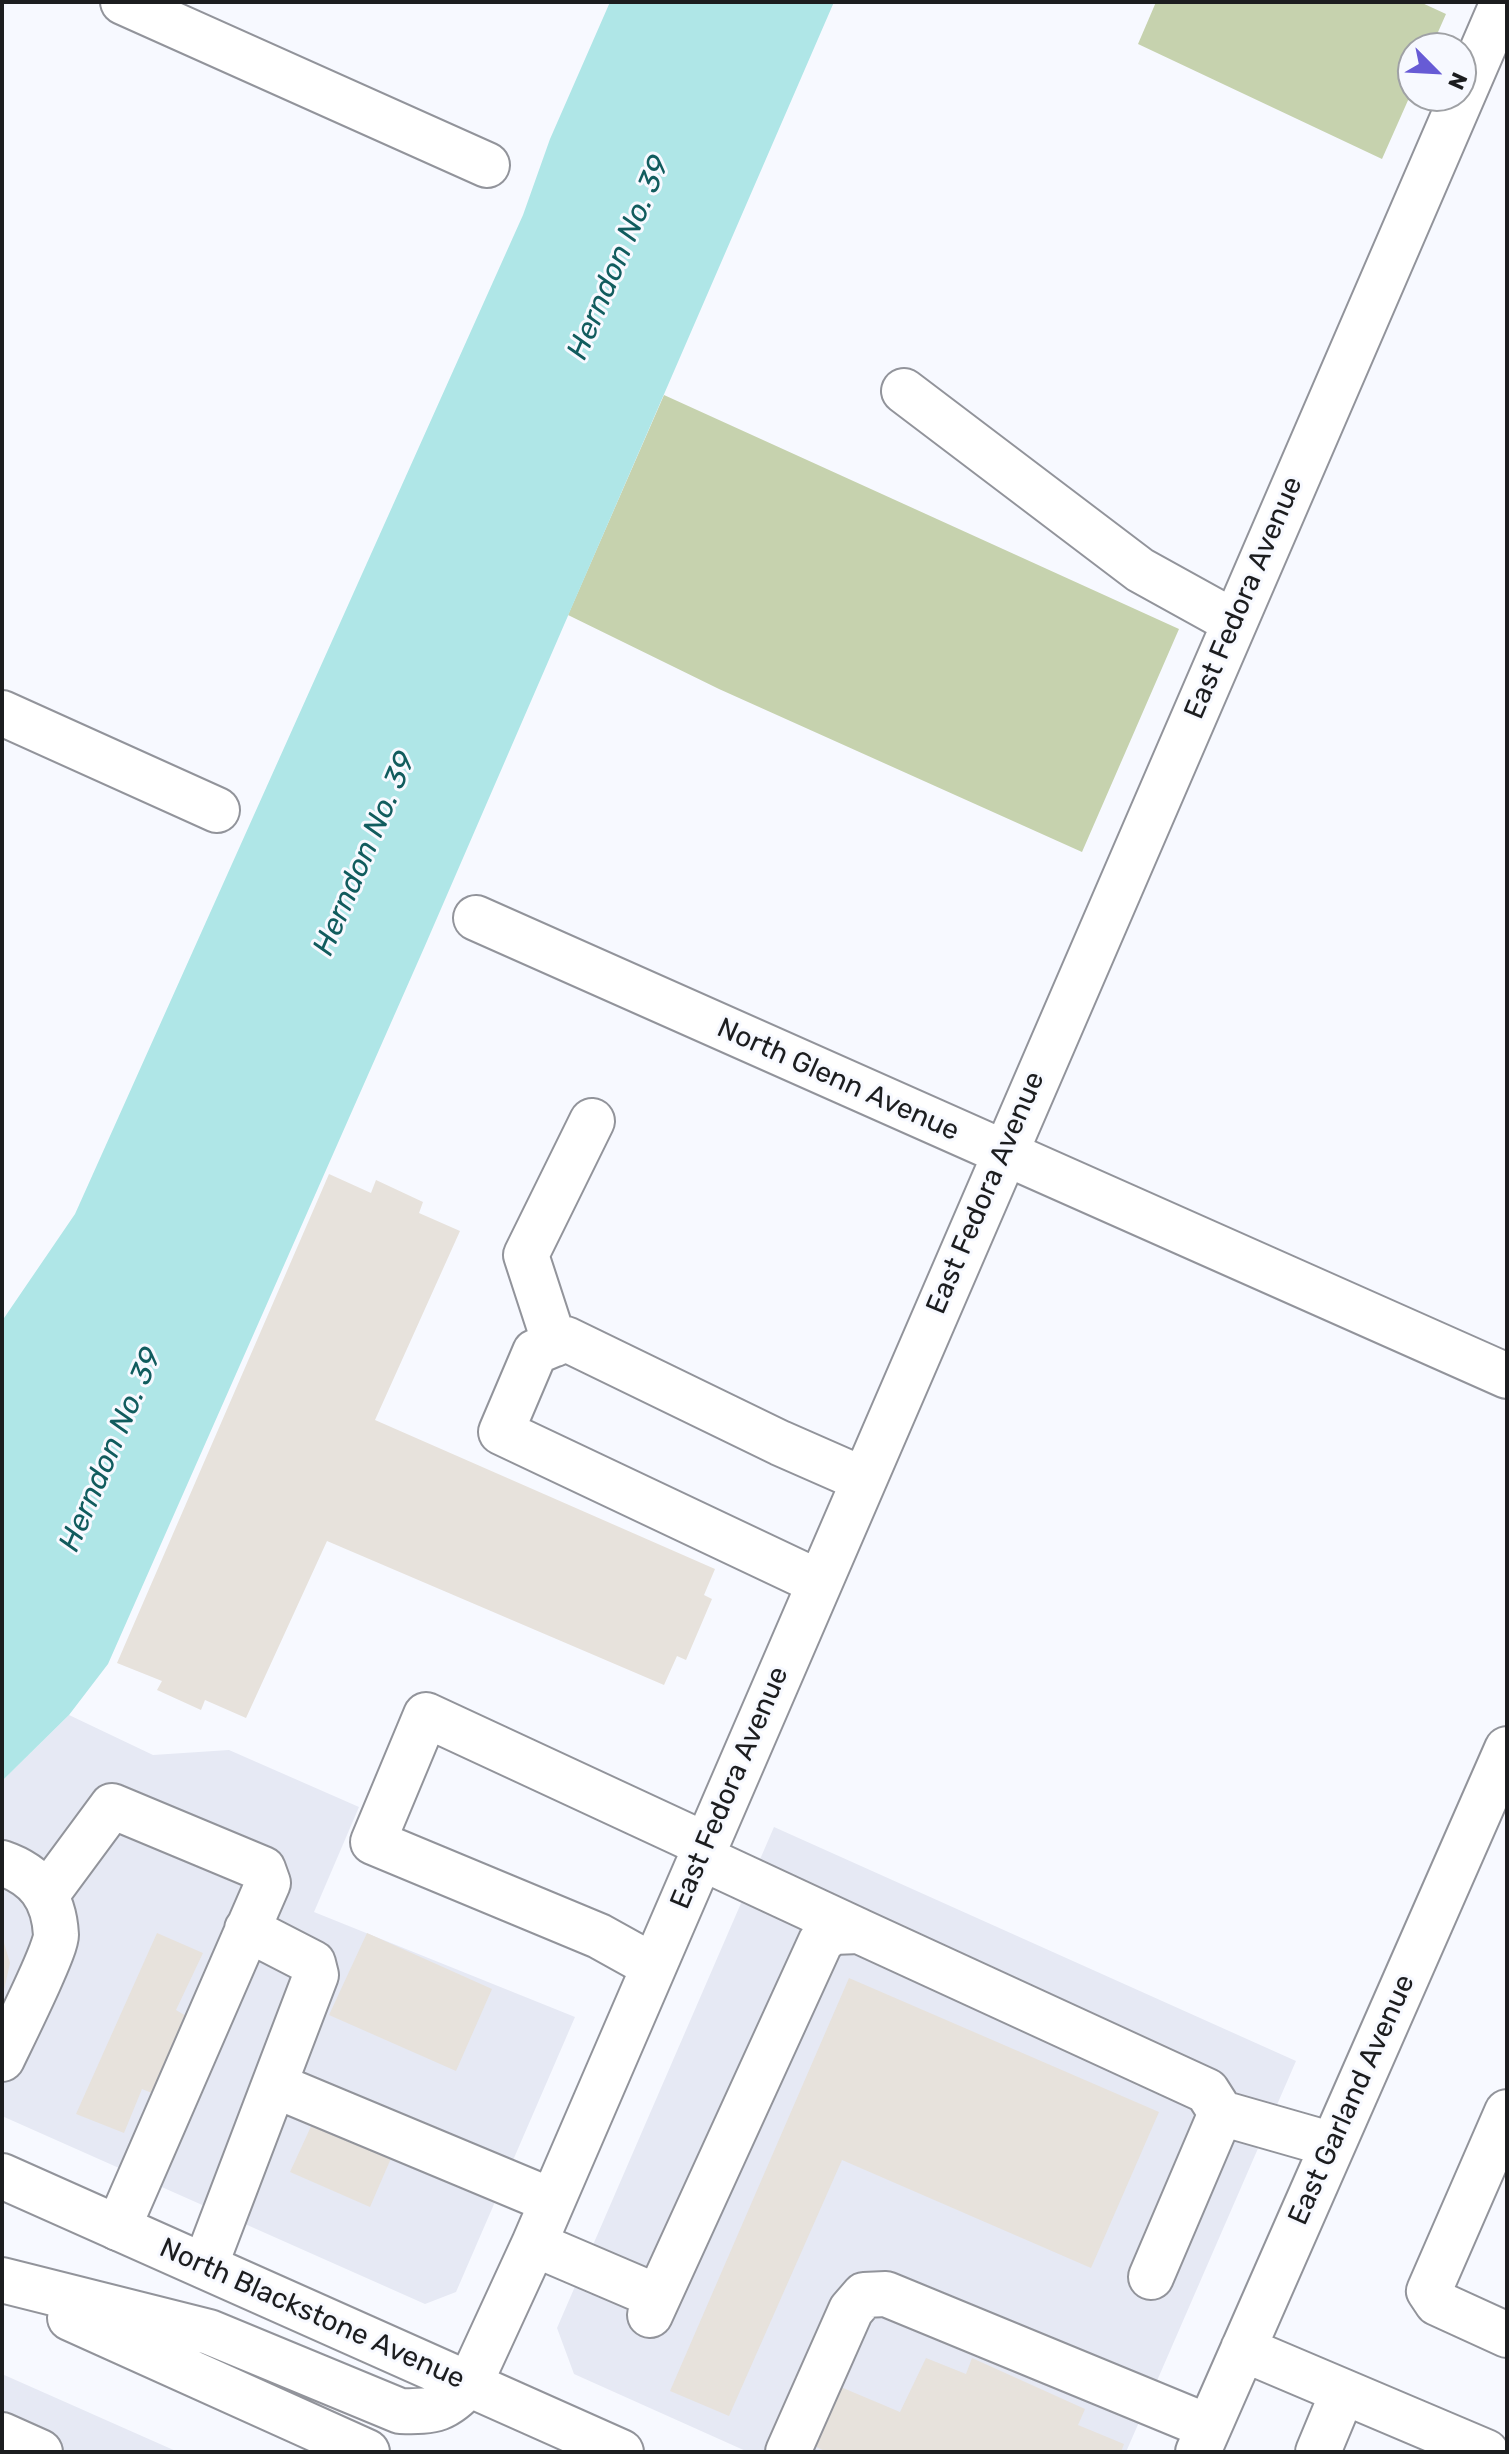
<!DOCTYPE html>
<html>
<head>
<meta charset="utf-8">
<style>
  body { margin:0 }
  #map { position:relative; width:1509px; height:2454px; overflow:hidden; background:#f7f9ff; font-family:Rubik,sans-serif }
  canvas { display:block }
  .frame { position:absolute; inset:0; border:4px solid #1c1d1f; pointer-events:none }
  .north { position:absolute; left:1397px; top:32px; width:80px; height:80px; box-sizing:border-box; background:#f7f9ff; border:2px solid #9fa1a5; border-radius:50%; rotate:114deg; font-size:22px; font-weight:700; line-height:32px; text-align:center; color:#1c1d1f }
  .north::after { content:''; display:block; margin:auto; width:28px; height:36px; background:#675bd5; clip-path:polygon(50% 0,100% 100%,50% 72%,0 100%) }
</style>
</head>
<body>
<div id="map">
<canvas width="1509" height="2454"></canvas>
<div class="frame"></div>
<div class="north">N</div>
</div>
<script>
const ctx = document.querySelector('canvas').getContext('2d');
ctx.lineJoin = 'round';
function fillPath(path, color) { ctx.fillStyle = color; ctx.fill(path, 'evenodd'); }
function strokePath(path, color, width, dash) { ctx.strokeStyle = color; ctx.lineWidth = width; ctx.lineCap = dash ? 'butt' : 'round'; ctx.setLineDash(dash || []); ctx.stroke(path); }
function drawText(font, color, halo, rows, align = 'center') {
  ctx.font = font + ' Rubik,sans-serif'; ctx.lineWidth = 6; ctx.setLineDash([]); ctx.textBaseline = 'middle'; ctx.strokeStyle = halo; ctx.fillStyle = color; for (const [text, x, y, turn = 0] of rows) {
    ctx.save(); ctx.translate(x, y); ctx.rotate((+turn || 0) * Math.PI / 180); ctx.textAlign = isNaN(turn) ? turn : align; if (halo) ctx.strokeText(text, 0, 0); ctx.fillText(text, 0, 0); ctx.restore();
  }
}
const built = new Path2D(`
  M69,1715L153,1755L229,1750L359,1807L314,1912L575,2017L456,2292L425,2304L2,2116V1781Z
  M774,1827L1296,2061L1126,2452H748L574,2374L557,2328Z
  M2,2374L178,2452H2Z`);
const green = new Path2D(`
  M1156,2H1420L1446,14L1431,48H1413V89L1382,159L1138,44Z
  M664,395L1179,629L1082,852L719,689L568,615Z`);
const water = new Path2D(`
  M610,2H834L424,948L108,1664L69,1715L2,1781V1321L75,1214L523,215L550,139Z`);
const building = new Path2D(`
  M329,1174L371,1193L376,1180L423,1202L419,1213L460,1231L375,1420L715,1569L704,1595L712,1599L686,1660L677,1656L664,1685L327,1541L246,1718L205,1700L201,1710L157,1690L162,1681L117,1663Z
  M157,1933L203,1953L176,2010L186,2016L152,2093L142,2089L124,2133L76,2114Z
  M367,1933L492,1989L456,2071L329,2015Z
  M2,1936L10,1963L3,1995H2Z
  M849,1978L1159,2112L1091,2268L842,2160L729,2416L670,2391Z
  M313,2122L392,2156L370,2207L290,2172Z
  M926,2358L966,2374L972,2358L1085,2409L1078,2425L1124,2444L1121,2452H827L810,2444L836,2385L900,2412Z`);
const minor = new Path2D(`
  M123,2L487,165
  M904,391L1140,570L1234,622
  M2,713L217,810
  M476,918L1507,1376
  M555,1344L526,1255L592,1121
  M818,1582L501,1432L535,1352L566,1339L780,1443L862,1479
  M700,1857L859,1931
  M2,1863C37,1875 54,1897 56,1935C57,1948 11,2040 2,2059
  M47,1894L112,1806L263,1869L268,1883L118,2228
  M247,1929L313,1963L316,1975L274,2085
  M653,1966L599,1936L373,1842L426,1715L706,1845
  M1507,2112L1429,2291L1437,2303L1507,2335
  M1221,2113L1333,2145
  M534,2244L658,2297
  M205,2266L274,2085L552,2201
  M650,2315L821,1941L833,1932L859,1931L1207,2091L1221,2113L1151,2277
  M1243,2349L1486,2452
  M470,2383L534,2244L1503,2
  M2,2435L40,2452
  M788,2452L851,2310L864,2295L886,2294L1209,2427
  M1198,2452L1507,1749
  M1318,2452L1343,2392`);
const major = new Path2D(`
  M2,2176L621,2452
  M2,2280L209,2332L400,2411C435,2412 446,2410 470,2383
  M70,2318L367,2452`);
const streetNames = [
  ["East Fedora Avenue",1244,598,-67],
  ["North Glenn Avenue",838,1080,24],
  ["East Fedora Avenue",986,1193,-67],
  ["East Fedora Avenue",730,1788,-67],
  ["East Garland Avenue",1352,2100,-66],
  ["North Blackstone Avenue",312,2314,24]
];
const waterNames = [
  ["Herndon No. 39",619,258,-67],
  ["Herndon No. 39",365,854,-67],
  ["Herndon No. 39",111,1450,-67]
];
fillPath(built, '#e6e9f4');
fillPath(green, '#c6d2ae');
fillPath(water, '#afe6e7');
fillPath(building, '#e7e2dc');
strokePath(minor, '#92949b', 48);
strokePath(major, '#92949b', 48);
strokePath(minor, '#fff', 44);
strokePath(major, '#fff', 44);
drawText('28px', '#1c1d1f', '#f7f9ff', streetNames);
drawText('italic 30px', '#115c5e', '#f7f9ff', waterNames);
</script>
</body>
</html>
